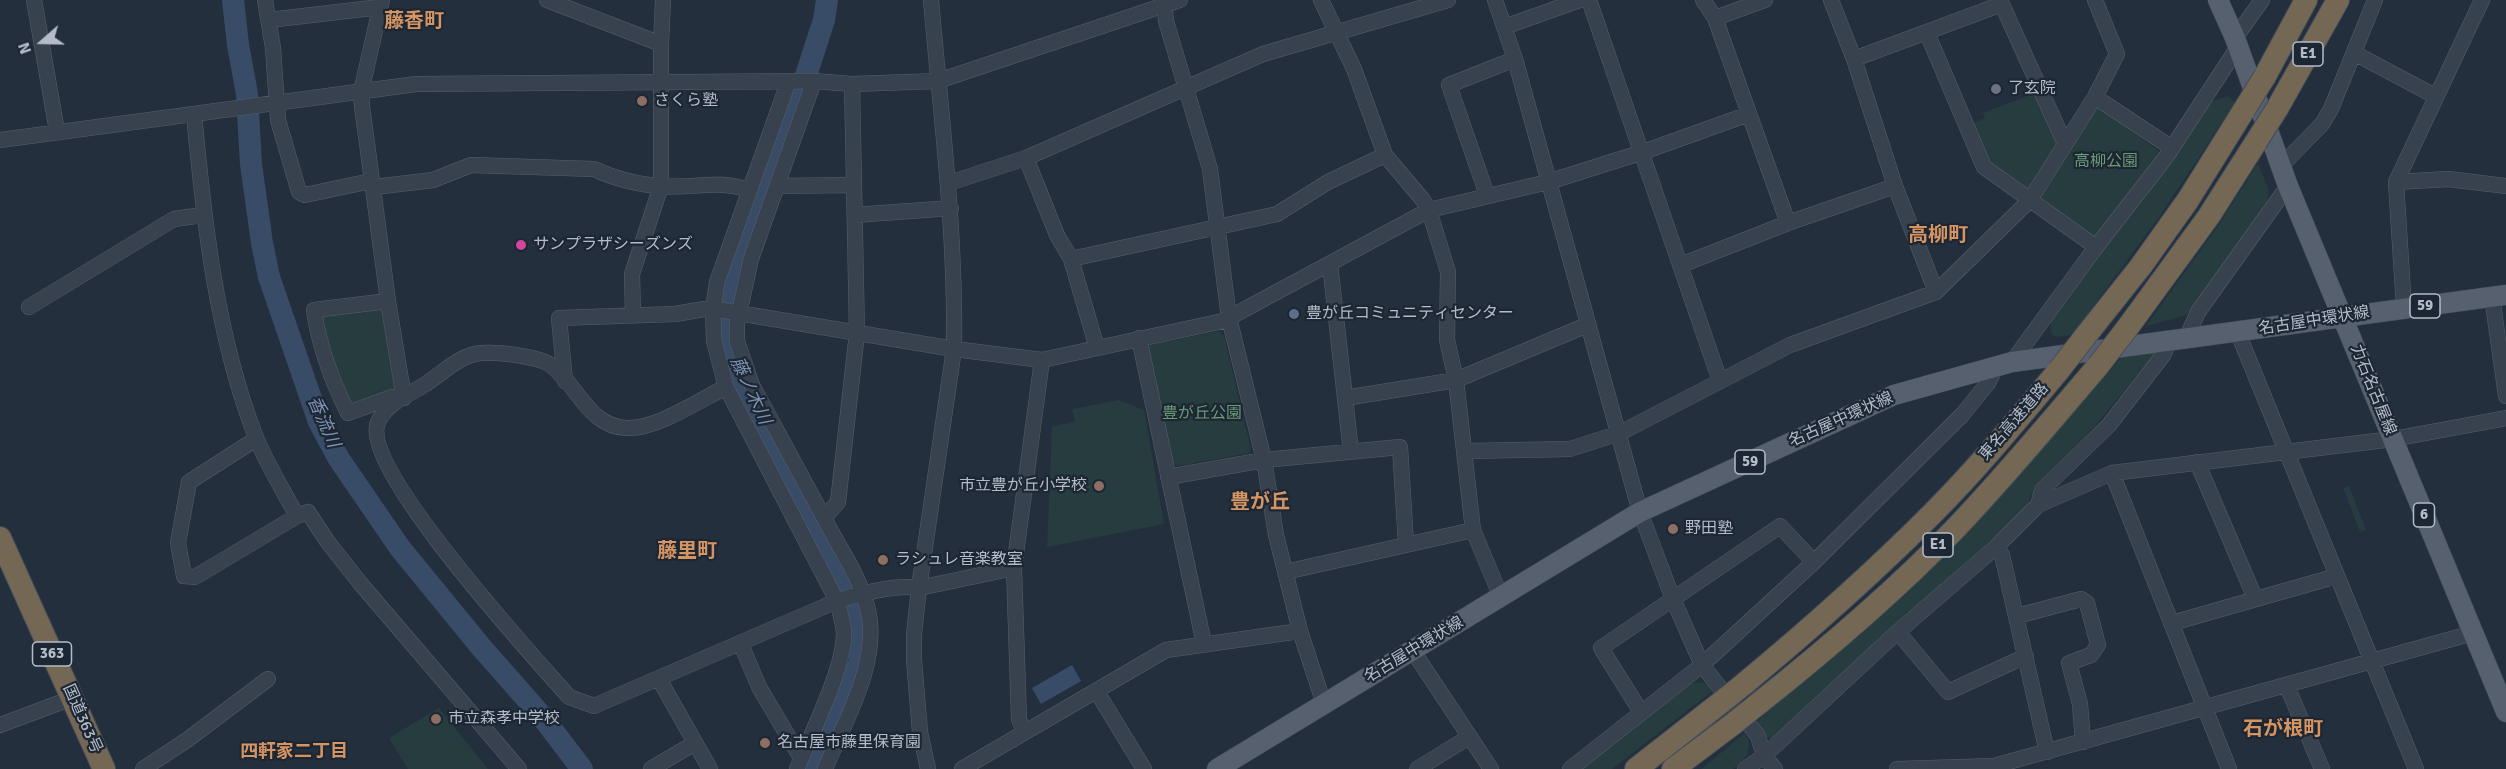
<!DOCTYPE html>
<html>
<head>
<meta charset="utf-8">
<style>
  body { margin:0 }
  #map { position:relative; width:2506px; height:769px; overflow:hidden; background:#242f3e; font-family:Signika,sans-serif }
  canvas { display:block }
  .north { position:absolute; left:12px; top:12px; width:60px; height:60px; -webkit-text-stroke:4px #1d2633; paint-order:stroke; rotate:250deg; font-size:16px; font-weight:700; line-height:24px; text-align:center; color:#b4bcc9 }
  .north::after { content:''; display:block; margin:auto; width:21px; height:27px; background:#b4bcc9; clip-path:polygon(50% 0,100% 100%,50% 72%,0 100%) }
</style>
</head>
<body>
<div id="map">
<canvas width="2506" height="769"></canvas>
<div class="north">N</div>
</div>
<script>
const ctx = document.querySelector('canvas').getContext('2d');
ctx.lineJoin = 'round';
function fillPath(path, color) { ctx.fillStyle = color; ctx.fill(path, 'evenodd'); }
function strokePath(path, color, width, dash) { ctx.strokeStyle = color; ctx.lineWidth = width; ctx.lineCap = dash ? 'butt' : 'round'; ctx.setLineDash(dash || []); ctx.stroke(path); }
function drawText(font, color, halo, rows, align = 'center') {
  ctx.font = font + ' Signika,"Noto Sans JP",sans-serif'; ctx.lineWidth = 4.5; ctx.setLineDash([]); ctx.textBaseline = 'middle'; ctx.strokeStyle = halo; ctx.fillStyle = color; for (const [text, x, y, turn = 0] of rows) {
    ctx.save(); ctx.translate(x, y); ctx.rotate((+turn || 0) * Math.PI / 180); ctx.textAlign = isNaN(turn) ? turn : align; if (halo) ctx.strokeText(text, 0, 0); ctx.fillText(text, 0, 0); ctx.restore();
  }
}
const green = new Path2D(`
  M2035,93L2058,144L2032,189L2025,191L1987,164L1971,124L1985,118L1983,113Z
  M2228,96L2235,103L2157,220L2072,335L2055,337L2051,332V317L2210,102Z
  M2099,107L2159,151L2161,156L2098,237L2092,238L2040,201V196L2094,109Z
  M2258,163L2269,191L2267,202L2187,315L2146,326L2220,223Z
  M381,307L386,311L397,388L393,394L349,407L319,325L323,314Z
  M1219,331L1224,336L1251,449L1249,453L1178,466L1173,463L1147,351L1150,345Z
  M2156,352L2096,425L2036,484L2025,509L1773,739L1761,735L1754,724L1893,599L1979,515L2123,356Z
  M1119,400L1144,410L1164,524L1047,547L1052,427L1075,421L1072,409Z
  M2349,486L2366,530L2360,532L2343,488Z
  M1702,682L1714,690L1612,769H1580L1684,687L1692,683Z
  M439,708L488,769H408L389,738Z
  M1745,733C1755,748 1745,760 1733,769H1701Z`);
const water = new Path2D(`
  M1072,665L1081,681L1041,704L1032,688Z`);
const river = new Path2D(`
  M233,0L238,45L247,94L251,164L262,243L269,277L319,422L339,459L400,548L481,647L540,714L582,769
  M815,769L860,661L859,630L850,594L828,544L741,379L730,346L727,311L736,269L799,97L824,20L827,0`);
const minor = new Path2D(`
  M34,0L57,131
  M265,0L273,48L278,120L299,192L305,195L371,181
  M382,0L361,92L362,106L388,301L404,398
  M547,0L661,44
  M1164,0L1166,21L1210,169L1229,318L1264,460L1276,535L1300,631L1324,704
  M1321,0L1354,69L1385,155L1423,200L1429,210L1448,272L1447,340L1456,380L1473,530L1501,597
  M1495,0L1515,59L1640,512L1673,599L1702,665L1758,736L1764,756L1775,769
  M1589,0L1720,381
  M1703,0L1715,18L1788,223
  M1831,0L1854,59L1895,186L1936,292
  M2000,0L2065,144
  M1715,18L1765,0
  M269,20L380,7
  M1504,27L1580,0
  M1927,33L1984,167L2096,247
  M2235,38L2262,0
  M2354,53L2435,96
  M1854,59L2002,4
  M814,81L751,259L737,323V341L752,385L824,518
  M788,83L717,282L713,310L714,341L726,387L837,601C840,612 843,622 844,633C844,669 811,734 797,769
  M2095,97L2172,148
  M194,114C204,222 216,333 255,435C266,463 283,490 297,516L308,512L327,541L360,583L519,769
  M0,140L416,84L814,81L852,84L938,81L1180,0
  M1026,158L1057,235L1071,259L1097,348
  M2281,166L2322,124L2331,109L2375,0
  M2396,182L2448,179L2506,186
  M949,183L1026,158L1263,54L1448,0
  M778,186L854,185
  M374,187L433,180L471,165L594,169C613,178 639,185 661,186C694,189 715,179 749,190
  M1487,195L1449,85L1515,59
  M855,215L951,208
  M1071,259L1277,214L1328,182L1385,155
  M1330,264L1351,452
  M1681,265L1788,223L1895,186
  M2492,297L2506,396
  M388,301L314,310C319,346 332,381 348,413L392,397H398
  M29,307L174,219L203,215
  M2404,308L2396,182L2482,0
  M633,315L632,274L661,186V44L663,0
  M2238,333L2416,769
  M1139,338L1204,644
  M2186,339L2198,312L2288,186
  M2012,362L2096,247L2166,157L2238,47
  M565,381L559,318L675,314L704,309L720,310L954,349L1042,360L1223,321L1429,210L1548,182L1643,152L1749,114
  M726,387C700,400 657,429 627,428C588,427 577,383 549,364C536,356 497,352 482,353C460,354 442,374 424,385C408,395 386,404 378,422C359,467 535,658 569,697L594,706L837,601C857,594 898,584 919,588L1014,568
  M1345,398L1456,380L1587,325
  M256,439L189,482L178,543L184,576L195,577L297,516
  M1465,451L1570,449L1620,433L1790,345L1936,292L2030,200L2095,97L2117,54L2095,0
  M2197,462L2255,598
  M2112,473L2229,769
  M1168,477L1264,460L1400,447L1406,544
  M2038,505L2042,490L2109,425L2164,354L2169,341
  M1996,547L2002,555L2047,752
  M1285,572L1473,530
  M2017,616L2081,599L2087,603L2098,645L2091,655L2069,663L2080,704L2083,742
  M2172,623L2337,576
  M1898,632L1948,692L2026,656
  M741,644L759,687L801,758
  M1413,651L1491,769
  M659,679L710,769
  M2287,686L2322,769
  M1097,692L1144,769
  M1641,712L1601,648L1780,526L1814,562
  M0,725L59,703
  M1024,732L1019,719L1014,568L1042,360
  M143,769L187,740L268,679
  M651,769L695,743
  M825,769C845,720 882,661 867,606C859,575 838,546 824,518L838,502L857,333L852,84
  M928,769L920,732L914,660V634L919,588L954,349C956,232 941,116 931,0
  M962,769L1166,650L1300,631
  M1417,769L1469,737
  M1570,769L1702,665L1814,562L1962,415L1988,383L1997,365
  M1745,769L1764,756L1892,637L1996,547L2038,505L2112,473L2393,439L2506,418
  M1897,769L1994,766L2473,633`);
const major = new Path2D(`
  M2218,0L2235,38L2288,186L2506,712
  M1217,769L1640,512L1894,395L2012,362L2506,295`);
const highway = new Path2D(`
  M2265,76L2306,0
  M2278,107L2338,0
  M2128,327L2209,216L2256,142
  M2087,334L2141,266L2188,200L2244,110
  M0,538L104,769
  M1744,684C1809,630 1872,574 1931,515C1977,469 2018,419 2059,370
  M1758,704C1826,650 1893,593 1953,531C2004,478 2051,421 2098,366
  M1636,769L1719,704
  M1673,769L1733,724`);
const highwayBridge = new Path2D(`
  M2244,110L2265,76
  M2256,142L2278,107
  M2098,366L2128,327
  M2059,370L2087,334
  M1719,704L1744,684
  M1733,724L1758,704`);
const markers = [
  [1996,89,6,"#6b7280"],
  [642,101,6,"#8d6e63"],
  [521,245,6,"#d1479c"],
  [1294,314,6,"#5c6f8a"],
  [1099,486,6,"#8d6e63"],
  [1673,529,6,"#8d6e63"],
  [883,560,6,"#8d6e63"],
  [436,719,6,"#8d6e63"],
  [765,743,6,"#8d6e63"]
];
const shields = [
  [2308,54,30],
  [2425,306,30],
  [1750,462,30],
  [2424,515,21],
  [1938,545,30],
  [52,654,39]
];
const shieldNames = [
  ["E1",2308,54],
  ["59",2425,306],
  ["59",1750,462],
  ["6",2424,515],
  ["E1",1938,545],
  ["363",52,654]
];
const poiNames = [
  ["了玄院",2008,89],
  ["さくら塾",654,101],
  ["サンプラザシーズンズ",533,245],
  ["豊が丘コミュニティセンター",1306,314],
  ["市立豊が丘小学校",1087,486,"right"],
  ["野田塾",1685,529],
  ["ラシュレ音楽教室",895,560],
  ["市立森孝中学校",448,719],
  ["名古屋市藤里保育園",777,743]
];
const parkNames = [
  ["高柳公園",2106,162],
  ["豊が丘公園",1202,414]
];
const streetNames = [
  ["名古屋中環状線",2314,321,-9],
  ["力石名古屋線",2373,390,68],
  ["名古屋中環状線",1841,420,-24],
  ["東名高速道路",2014,422,-49],
  ["名古屋中環状線",1414,650,-31],
  ["国道363号",82,719,66]
];
const waterNames = [
  ["藤ノ木川",750,391,65],
  ["香流川",323,422,66]
];
const neighbourhoodNames = [
  ["四軒家二丁目",294,752]
];
const quarterNames = [
  ["藤香町",414,22],
  ["高柳町",1938,236],
  ["豊が丘",1260,503],
  ["藤里町",687,552],
  ["石が根町",2283,730]
];
fillPath(green, '#263c3f');
fillPath(water, '#394c67');
strokePath(river, '#394c67', 22);
strokePath(minor, '#565f6c', 16);
strokePath(major, '#414a57', 21);
strokePath(highway, '#434c59', 24);
strokePath(minor, '#38414e', 15);
strokePath(major, '#56606e', 20);
strokePath(highway, '#746855', 22);
strokePath(highwayBridge, '#434c59', 24, []);
strokePath(highwayBridge, '#746855', 22);
for (const [x, y, r, color] of markers) { const dot = new Path2D(); dot.arc(x, y, r, 0, 2 * Math.PI); ctx.fillStyle = color; ctx.fill(dot); strokePath(dot, '#1d2633', 2); }
for (const [x, y, w] of shields) { const box = new Path2D(); box.roundRect(x - w / 2, y - 12, w, 24, 4.5); ctx.fillStyle = '#1d2633'; ctx.fill(box); strokePath(box, '#b4bcc9', 1.5); }
drawText('bold 15px', '#b4bcc9', null, shieldNames);
drawText('16px', '#b4bcc9', '#1d2633', poiNames, 'left');
drawText('16px', '#6b9a76', '#1d2633', parkNames);
drawText('16px', '#b4bcc9', '#1d2633', streetNames);
drawText('italic 18px', '#7c92b1', '#1d2633', waterNames);
drawText('bold 18px', '#d59563', '#1d2633', neighbourhoodNames);
drawText('bold 20px', '#d59563', '#1d2633', quarterNames);
</script>
</body>
</html>
